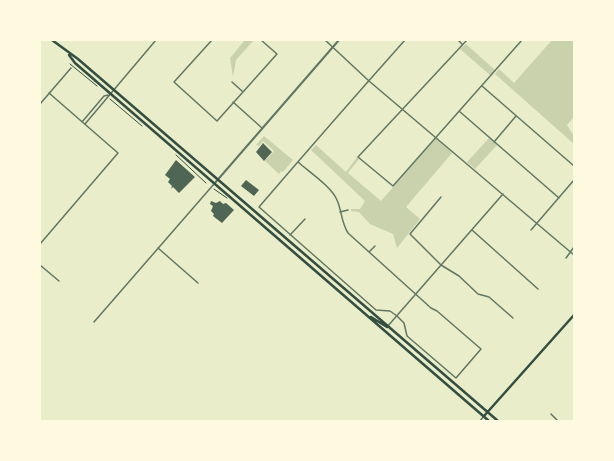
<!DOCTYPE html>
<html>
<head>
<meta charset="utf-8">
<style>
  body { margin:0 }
  #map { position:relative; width:614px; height:461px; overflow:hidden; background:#e9edc9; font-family:Poppins,sans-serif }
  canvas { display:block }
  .frame { position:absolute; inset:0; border:41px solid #fefae0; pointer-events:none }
</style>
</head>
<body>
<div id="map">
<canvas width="614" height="461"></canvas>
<div class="frame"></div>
</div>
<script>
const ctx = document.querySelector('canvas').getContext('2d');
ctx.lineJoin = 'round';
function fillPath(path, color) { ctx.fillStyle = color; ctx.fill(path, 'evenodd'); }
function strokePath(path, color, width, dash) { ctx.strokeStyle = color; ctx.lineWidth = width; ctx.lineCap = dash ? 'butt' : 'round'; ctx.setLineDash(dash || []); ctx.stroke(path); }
const green = new Path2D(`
  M245,40H254L236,60L233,77L230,58Z
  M552,40H574V117L567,125L574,136V144L495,74L499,69L514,83Z
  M466,44L495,70L490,75L460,49Z
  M264,136L293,160L283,172L281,171L279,174L265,161L274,151L263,141L259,146L256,145Z
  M436,138L452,153L406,207L420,219L397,248L393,234L370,224L359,212L351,211V209H360L365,201L311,150L316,145L346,172L357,157L359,159L348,173L381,201Z
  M489,138L497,145L475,169L467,162Z`);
const building = new Path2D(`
  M263,143L272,152L264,161L256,152Z
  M176,160L195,177L179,193L173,187L171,189L172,186L168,182L170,179L165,175Z
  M246,180L259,190L254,196L241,186Z
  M211,201L216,203L220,201L223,204L226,203L234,210L222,223L213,216L214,214L211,211L213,206L210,204Z`);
const path = new Path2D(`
  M70,64L97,86
  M110,99L142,126
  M176,155L206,183
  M214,189L227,198`);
const minor = new Path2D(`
  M212,40L174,82L217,121L277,54L261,40
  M325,40L369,81L574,255
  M458,40L462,44
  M467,40L358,157L393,186L522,40
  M530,40H531
  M232,82L242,91
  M482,86L574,166
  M233,102L262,128
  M40,104L71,68
  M459,111L559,198
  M82,122L104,96L108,95
  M85,124L156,40
  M494,142L516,116
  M298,162C308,171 332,187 337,200C342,211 341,222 348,233L431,308L437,311L481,349L456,378L407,336L404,323L397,316L390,311L376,310L259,207C307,151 356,95 405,40
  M441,197L410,234L441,265L459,276L478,294L489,297L513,318
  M340,212L348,210
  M472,230L538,289
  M531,230L574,180
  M290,235L305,219
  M40,244L118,153L49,93
  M158,248L198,283
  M369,252L375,246
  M566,258L574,247
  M40,265L59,281
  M94,322L214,184
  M387,327L503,194
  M551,414L558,421
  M480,421L484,416`);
const tertiary = new Path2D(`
  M214,184L339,40`);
const secondary = new Path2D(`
  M52,40L78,59L498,421
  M69,55L75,63L489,421
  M371,317L387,327
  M484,416L574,315`);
fillPath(green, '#cad2ad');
fillPath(building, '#4f6655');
strokePath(path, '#344e41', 1);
strokePath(minor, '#617663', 1.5);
strokePath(tertiary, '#617663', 2);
strokePath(secondary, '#344e41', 2.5);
</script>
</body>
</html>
